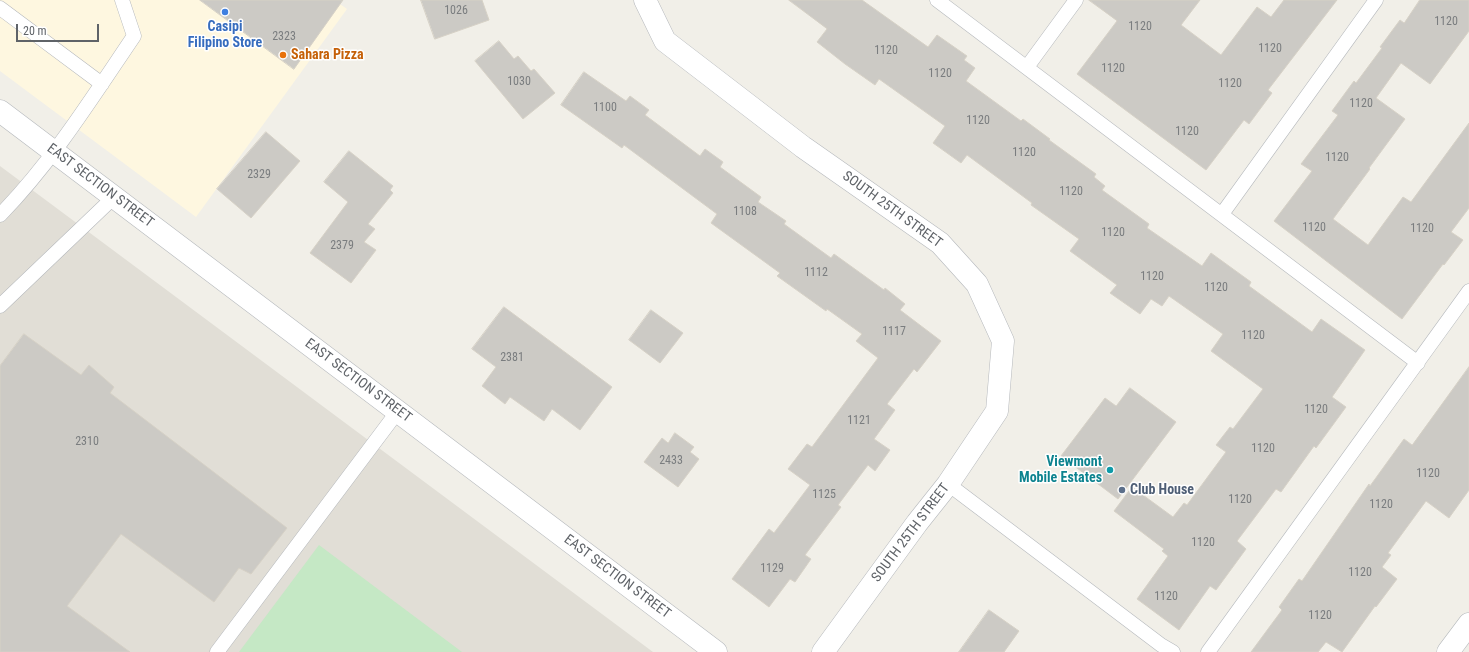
<!DOCTYPE html>
<html>
<head>
<meta charset="utf-8">
<style>
  body { margin:0 }
  #map { position:relative; width:1469px; height:652px; overflow:hidden; background:#f1efe8; font-family:"Roboto Condensed",sans-serif }
  canvas { display:block }
  .scale { position:absolute; left:16px; top:24px; width:83px; height:18px; box-sizing:border-box; border:2px solid #5f6368; border-top:0; padding-left:5px; font-size:12px; line-height:14px; white-space:nowrap; color:#5f6368; -webkit-text-stroke:3px #fff; paint-order:stroke }
</style>
</head>
<body>
<div id="map">
<canvas width="1469" height="652"></canvas>
<div class="scale">20 m</div>
</div>
<script>
const ctx = document.querySelector('canvas').getContext('2d');
ctx.lineJoin = 'round';
function fillPath(path, color) { ctx.fillStyle = color; ctx.fill(path, 'evenodd'); }
function strokePath(path, color, width, dash) { ctx.strokeStyle = color; ctx.lineWidth = width; ctx.lineCap = dash ? 'butt' : 'round'; ctx.setLineDash(dash || []); ctx.stroke(path); }
function drawText(font, color, halo, rows, align = 'center') {
  ctx.font = font + ' "Roboto Condensed",sans-serif'; ctx.lineWidth = 3; ctx.setLineDash([]); ctx.textBaseline = 'middle'; ctx.strokeStyle = halo; ctx.fillStyle = color; for (const [text, x, y, turn = 0] of rows) {
    ctx.save(); ctx.translate(x, y); ctx.rotate((+turn || 0) * Math.PI / 180); ctx.textAlign = isNaN(turn) ? turn : align; if (halo) ctx.strokeText(text, 0, 0); ctx.fillText(text, 0, 0); ctx.restore();
  }
}
const commercial = new Path2D(`
  M0,0H334L347,9L196,217L0,71Z`);
const education = new Path2D(`
  M0,166L653,652H0Z`);
const green = new Path2D(`
  M319,545L462,652H239Z`);
const building = new Path2D(`
  M200,0H343L294,69Z
  M421,0H482L489,20L435,39Z
  M789,0H862L928,47L937,35L967,56L964,60L975,68L966,81L1021,121L1023,119L1050,139L1049,140L1096,174L1094,177L1105,186L1102,190L1149,224L1147,228L1202,266L1211,253L1251,282L1249,286L1312,332L1321,319L1365,350L1332,397L1346,407L1316,448L1314,446L1281,492L1276,489L1237,541L1246,549L1216,590L1210,586L1179,630L1137,599L1168,556L1162,551L1164,549L1114,511L1132,487L1173,517L1184,503L1187,505L1226,452L1216,445L1230,427L1233,429L1263,389L1211,351L1223,334L1169,296L1162,306L1151,299L1140,314L1110,293L1117,285L1070,251L1079,239L1031,205L1032,203L967,155L961,163L933,143L945,126L879,79L875,85L845,64L817,42L827,29Z
  M1089,0H1200L1181,25L1221,55L1257,7L1271,17L1284,0H1337L1268,90L1272,93L1249,124L1244,120L1206,170L1077,74L1117,21Z
  M1420,0H1469V31L1430,84L1401,63L1376,98L1405,119L1369,168L1370,169L1333,219L1368,245L1403,197L1411,202L1469,123V208L1451,232L1463,240L1444,265L1443,264L1402,319L1274,221L1312,171L1301,164L1338,115L1332,111L1354,81L1356,83L1382,48L1380,47L1400,20L1404,23Z
  M499,41L514,59L518,56L531,71L534,69L555,93L523,119L475,61Z
  M584,72L626,101L630,96L649,110L645,115L700,156L705,149L723,162L720,167L761,197L758,202L786,221L784,224L831,258L834,254L884,290L885,288L905,304L900,310L941,341L917,372L914,369L887,404L895,410L874,439L890,450L875,471L868,465L838,505L841,507L805,555L811,559L795,582L790,579L769,607L732,579L769,529L774,533L810,485L788,469L807,444L812,447L878,358L856,341L862,334L827,309L826,311L777,276L780,273L711,223L717,214L624,145L622,148L561,105Z
  M266,132L300,161L251,218L217,189Z
  M349,151L393,186L390,190L393,193L368,224L375,229L364,242L376,250L351,283L310,253L348,202L324,182Z
  M504,307L612,387L580,430L552,409L544,421L510,397L505,404L482,386L496,367L472,349Z
  M651,310L683,333L660,363L629,340Z
  M24,334L81,375L89,365L114,387L110,393L287,528L251,574L239,568L214,602L121,534L67,606L130,652H0V366Z
  M1469,367V490L1449,518L1426,501L1388,553L1391,555L1382,567L1397,579L1376,607L1375,606L1342,652L1326,642L1318,652H1251L1282,610L1279,607L1299,579L1302,581L1369,484L1370,486L1404,439L1412,445Z
  M1130,388L1176,422L1118,499L1061,456L1105,398L1116,406Z
  M675,433L694,447L690,452L699,459L678,487L644,462L662,438L668,443Z
  M989,610L1019,631L1004,652H959Z`);
const service = new Path2D(`
  M937,0L1418,363
  M0,8L102,84
  M1027,67L1076,0
  M1222,214L1376,0
  M0,215C52,162 92,98 134,36L122,0
  M0,306L114,197
  M948,484L1161,645L1173,652
  M217,652L398,411
  M1208,652L1469,291`);
const minor = new Path2D(`
  M645,0L665,41L803,147L940,243L977,284L1003,341L997,411L948,484L917,523L823,652
  M1448,652L1469,624`);
const tertiary = new Path2D(`
  M0,111L716,652`);
const markers = [
  [225,12,4,"#3f7fe0"],
  [283,55,4,"#e8710a"],
  [1110,470,4,"#0f9aa8"],
  [1122,490,4,"#5c6f8a"]
];
const numberNames = [
  ["1026",456,11],
  ["1120",1446,22],
  ["1120",1140,27],
  ["2323",284,37],
  ["1120",1270,49],
  ["1120",886,51],
  ["1120",1113,69],
  ["1120",940,74],
  ["1030",519,82],
  ["1120",1230,84],
  ["1120",1361,104],
  ["1100",605,108],
  ["1120",978,121],
  ["1120",1187,132],
  ["1120",1024,153],
  ["1120",1337,158],
  ["2329",259,175],
  ["1120",1071,192],
  ["1108",745,212],
  ["1120",1314,228],
  ["1120",1422,229],
  ["1120",1113,233],
  ["2379",342,246],
  ["1112",816,273],
  ["1120",1152,277],
  ["1120",1216,288],
  ["1117",894,332],
  ["1120",1253,336],
  ["2381",512,358],
  ["1120",1316,410],
  ["1121",859,421],
  ["2310",87,442],
  ["1120",1263,449],
  ["2433",671,461],
  ["1120",1428,474],
  ["1125",824,495],
  ["1120",1240,500],
  ["1120",1381,505],
  ["1120",1203,543],
  ["1129",772,569],
  ["1120",1360,573],
  ["1120",1166,597],
  ["1120",1320,616]
];
const shopNames = [
  ["Casipi",225,27],
  ["Filipino Store",225,43]
];
const foodNames = [
  ["Sahara Pizza",291,55]
];
const streetNames = [
  ["EAST SECTION STREET",100,186,37],
  ["SOUTH 25TH STREET",892,210,36],
  ["EAST SECTION STREET",358,381,37],
  ["SOUTH 25TH STREET",911,533,-53],
  ["EAST SECTION STREET",617,577,37]
];
const cultureNames = [
  ["Viewmont",1102,462],
  ["Mobile Estates",1102,478]
];
const serviceNames = [
  ["Club House",1130,490]
];
fillPath(commercial, '#fef7e0');
fillPath(education, '#e1ded6');
fillPath(green, '#c5e8c5');
fillPath(building, '#cccac5');
strokePath(building, '#d6d1c6', 1);
strokePath(service, '#b5b8bc', 15);
strokePath(minor, '#b5b8bc', 23);
strokePath(tertiary, '#b5b8bc', 23);
strokePath(service, '#fff', 14);
strokePath(minor, '#fff', 22);
strokePath(tertiary, '#fff', 22);
for (const [x, y, r, color] of markers) { const dot = new Path2D(); dot.arc(x, y, r, 0, 2 * Math.PI); ctx.fillStyle = color; ctx.fill(dot); strokePath(dot, '#fff', 1.5); }
drawText('12px', '#7a7d7f', null, numberNames);
drawText('bold 14px', '#366cbe', '#fff', shopNames);
drawText('bold 14px', '#c56008', '#fff', foodNames, 'left');
drawText('14px', '#5f6368', '#fff', streetNames);
drawText('bold 14px', '#0d838f', '#fff', cultureNames, 'right');
drawText('bold 14px', '#4e5e75', '#fff', serviceNames, 'left');
</script>
</body>
</html>
